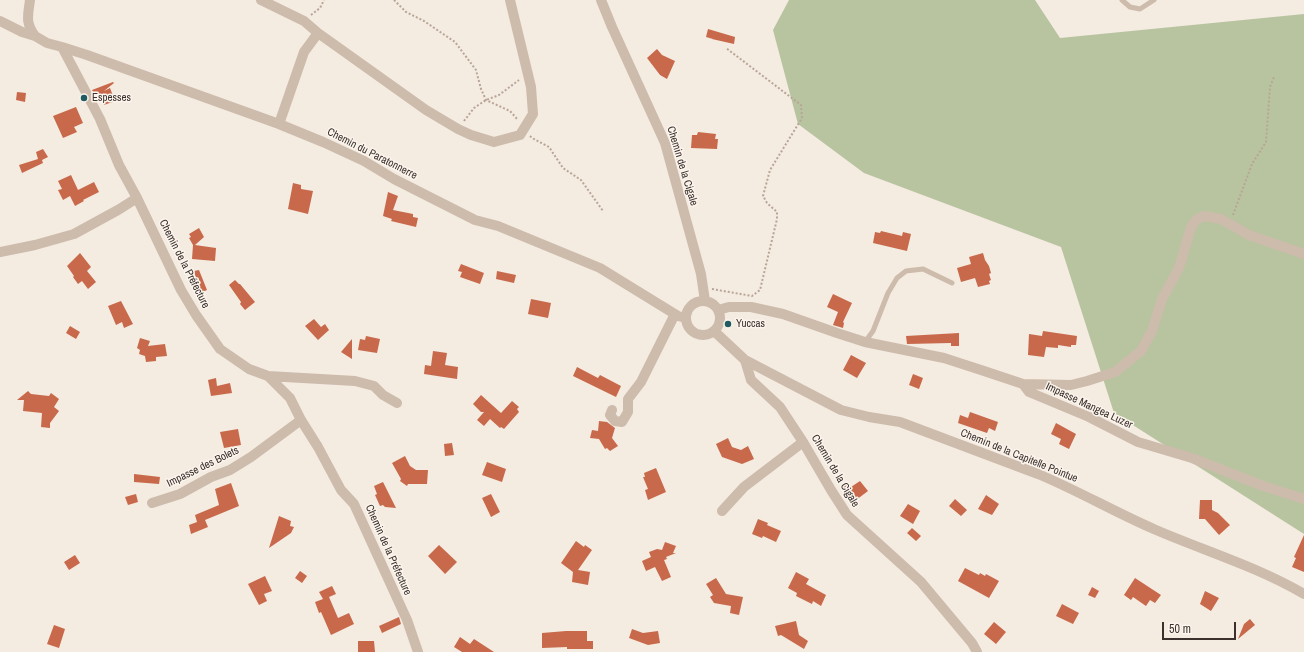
<!DOCTYPE html>
<html>
<head>
<meta charset="utf-8">
<style>
  body { margin:0 }
  #map { position:relative; width:1304px; height:652px; overflow:hidden; background:#f4ebe1; font-family:"Archivo Narrow",sans-serif }
  canvas { display:block }
  .scale { position:absolute; left:1162px; top:622px; width:74px; height:18px; box-sizing:border-box; border:2px solid #3b302b; border-top:0; padding-left:5px; font-size:12px; line-height:14px; white-space:nowrap; color:#3b302b; -webkit-text-stroke:3px #fbf5ee; paint-order:stroke }
</style>
</head>
<body>
<div id="map">
<canvas width="1304" height="652"></canvas>
<div class="scale">50 m</div>
</div>
<script>
const ctx = document.querySelector('canvas').getContext('2d');
ctx.lineJoin = 'round';
function fillPath(path, color) { ctx.fillStyle = color; ctx.fill(path, 'evenodd'); }
function strokePath(path, color, width, dash) { ctx.strokeStyle = color; ctx.lineWidth = width; ctx.lineCap = dash ? 'butt' : 'round'; ctx.setLineDash(dash || []); ctx.stroke(path); }
function drawText(font, color, halo, rows, align = 'center') {
  ctx.font = font + ' "Archivo Narrow",sans-serif'; ctx.lineWidth = 3; ctx.setLineDash([]); ctx.textBaseline = 'middle'; ctx.strokeStyle = halo; ctx.fillStyle = color; for (const [text, x, y, turn = 0] of rows) {
    ctx.save(); ctx.translate(x, y); ctx.rotate((+turn || 0) * Math.PI / 180); ctx.textAlign = isNaN(turn) ? turn : align; if (halo) ctx.strokeText(text, 0, 0); ctx.fillText(text, 0, 0); ctx.restore();
  }
}
const green = new Path2D(`
  M789,0H1035L1060,38L1304,14V534L1114,413L1061,247L864,173L798,124L773,30Z`);
const building = new Path2D(`
  M708,29L735,37L734,44L712,39H713L706,37Z
  M657,49L662,55L675,61L667,79L660,75L647,58Z
  M113,82L114,83L104,91L110,88L115,101L104,105L100,94L96,97L92,90Z
  M17,92L26,93L25,102L16,100Z
  M76,107L83,123L74,127L77,132L63,138L53,116Z
  M698,132L716,134L715,139H718L717,149L691,148L692,135H697Z
  M43,149L48,157L42,160L43,163L22,173L19,165L38,159L36,152Z
  M71,175L78,190L94,182L99,192L83,200L84,201L75,206L70,196L63,200L58,190L62,189L58,181Z
  M293,183L301,185V189L313,191L308,214L288,209Z
  M388,192L398,196L393,210L413,214V217L418,218L416,227L391,221L392,219L383,216Z
  M199,228L204,237L195,245L216,248L215,261L192,259L193,245L189,238L191,237L189,234Z
  M881,231L902,236L903,232L911,234L907,251L873,243L875,232L880,233Z
  M80,253L91,267L87,271L96,282L88,289L82,281L78,284L73,277L74,276L67,266Z
  M983,253L985,260L989,266L991,273L989,274L991,280L989,281L990,284L978,287L975,278L961,282L957,268L971,264L969,257Z
  M461,264L484,273L480,284L460,277L462,272L458,271Z
  M199,270L207,290L200,293L194,271Z
  M497,271L516,275L514,283L496,279Z
  M235,280L239,284H240L255,302L245,310L240,304L241,302L229,285Z
  M833,294L852,303L843,322L844,323L843,328L833,325L838,312L827,307Z
  M531,299L551,303L548,318L528,314Z
  M121,301L133,324L124,328L122,322L116,325L108,306Z
  M314,319L321,327L325,324L329,330L318,340L305,326Z
  M70,326L80,332L76,339L66,333Z
  M1043,331L1077,336L1076,345H1071V347L1058,345V348L1046,347L1044,357L1028,355L1029,334L1042,336Z
  M959,333V346H951V343L907,344L906,336Z
  M366,336L380,339L377,353L358,350L360,339L365,340Z
  M140,338L150,341L148,346L165,344L167,356L156,357V361L146,362L145,356L139,354L140,350L137,348Z
  M352,339V359L341,352Z
  M433,351L447,353L445,365L458,367L457,379L424,374L425,365L431,366Z
  M851,355L866,363L857,378L843,370Z
  M577,367L598,378L600,375L621,386L616,397L573,376Z
  M913,374L923,378L919,389L909,385Z
  M216,378L217,386L230,383L232,393L211,396L208,380Z
  M28,391L31,394L49,396L51,393L59,399L54,407L59,411L50,423V428L41,427L42,413L23,411L24,400H17Z
  M481,395L501,413L512,401L519,407L517,409L519,412L504,429L501,427L500,428L490,419L484,426L477,420L484,412H481L473,404Z
  M970,412L998,422L995,431L989,428L987,433L958,423L960,415L968,418Z
  M599,421L607,422L615,428L612,438L618,446L610,451L607,448L605,449L599,439L590,438L592,430L598,431Z
  M1056,423L1076,434L1069,449L1059,444L1061,439L1051,434Z
  M238,429L241,445L224,448L220,432Z
  M728,438L732,447L741,450L748,446L754,459L742,464L722,457L716,444Z
  M452,443L454,455L445,456L444,444Z
  M405,456L410,466L416,470H428L427,484H408L407,486L400,481L401,479L392,463Z
  M487,462L506,469L502,482L482,475Z
  M656,468L666,492L648,500L645,490L648,489L643,477H645L644,473Z
  M134,474L160,477L159,484L134,482Z
  M860,481L868,491L856,500L852,496L850,497L842,487L848,483L851,487Z
  M383,482L396,508L385,507L383,505L380,506L375,495L377,494L374,486Z
  M231,483L239,506L205,520L208,527L191,534L189,525L197,522L195,515L219,505L215,489Z
  M136,494L138,502L128,505L125,497Z
  M491,494L500,512L491,517L482,498Z
  M986,495L999,504L992,515L978,509Z
  M955,499L967,510L961,516L949,506Z
  M1200,500H1212V510L1218,513L1230,525L1219,535L1205,519H1199Z
  M908,504L920,511L913,524L900,516Z
  M279,516L291,521L290,526L294,527L291,533L269,548Z
  M758,519L768,523L767,525L781,531L776,542L763,536L762,538L752,534Z
  M912,528L921,536L916,541L907,533Z
  M1304,535V572L1292,567L1296,558L1294,557Z
  M576,541L584,547L585,545L592,550L578,570L590,572L588,585L572,582L573,572L561,563Z
  M665,542L676,546L673,553H676L666,557L667,559L664,560L671,577L662,581L655,567L646,571L642,561L651,557L649,552L657,549L662,550Z
  M439,545L457,562L445,574L428,556Z
  M75,555L80,563L69,570L64,562Z
  M965,568L979,575L980,573L985,576L986,574L999,581L989,598L958,581Z
  M300,571L307,576L302,583L295,578Z
  M796,572L809,579L806,584L826,595L821,606L813,601L812,604L796,596L797,593L788,588Z
  M265,576L272,591L264,594L267,601L259,605L248,584Z
  M716,578L726,594L743,597L739,615L730,613L731,606L714,603L710,597L713,595L706,584Z
  M1135,578L1161,595L1155,603L1150,600L1146,606L1133,597L1131,600L1124,595Z
  M332,586L336,594L329,597L338,618L349,613L354,624L331,635L321,612L319,613L315,602L323,599L319,592Z
  M1092,587L1099,591L1095,598L1088,595Z
  M1205,591L1219,598L1211,611L1200,604Z
  M1062,604L1079,613L1073,624L1056,616Z
  M399,617L401,624L382,633L379,626Z
  M1250,619L1255,625L1238,639L1244,624Z
  M796,621L799,635L808,641L804,649L781,635L778,636L775,626Z
  M994,622L1006,632L996,644L984,634Z
  M54,625L65,629L59,648L47,644Z
  M632,629L643,633L658,631L660,643L648,645L629,638Z
  M566,631H587V641H593V649H567V647L542,648V633Z
  M460,637L470,644L474,639L494,652H462L454,647Z
  M358,641H374L375,652H358Z`);
const path = new Path2D(`
  M394,0L406,12L424,21L455,42L476,70L481,89L486,100L510,111L518,120
  M311,15L320,8L324,0
  M464,121L474,108L486,100L499,95L519,80
  M530,136L532,138L549,147L563,168L581,180L603,211
  M1233,215L1252,164L1266,142L1270,87L1274,77
  M712,289L752,296L760,290L777,219V212L767,203L763,196L770,170L802,118L801,105L726,48`);
const service = new Path2D(`
  M1122,0L1130,7L1140,9L1154,0
  M865,342L873,331L888,293L897,278L906,271L923,269L952,283`);
const minor = new Path2D(`
  M30,0C28,16 25,22 35,36
  M261,0L304,21L318,33L426,110L458,129L471,135L494,142L520,135L533,114L531,87L510,0
  M601,0L612,27L665,143L701,274L705,301
  M0,21L22,32L35,36L47,43L62,47L87,55L279,124L323,142L364,161L394,179L475,220L498,226L600,268L678,316L686,318
  M62,47L100,119L119,165L137,198L181,290L196,315L220,349L249,369L268,376L290,398L301,420L318,447L341,490L354,504L407,620L418,652
  M279,124L304,52L318,33
  M0,252L35,245L74,234L118,210L137,198
  M686 318a17 17 0 1 1 34 0a17 17 0 1 1-34 0Z
  M718,310L729,307H751L783,314L837,333L865,342L944,358L984,371L1023,384L1029,392L1089,417L1138,442L1192,458L1263,486L1304,499
  M714,331L745,360L751,380L780,407L803,442L831,490L847,515L921,582L972,643L977,652
  M745,360L841,410L869,417L900,422L1038,474C1079,491 1116,513 1156,530C1205,551 1258,567 1304,594
  M268,376L355,381L374,386L383,395L397,403
  M1023,384L1071,385L1087,381L1115,372L1141,351L1152,331L1162,299L1179,268L1191,227L1196,220L1204,216L1221,219L1249,235L1304,254
  M612,410L610,415L615,421L622,422L628,412V399L641,382L675,314
  M152,503L180,494L211,477L230,470L251,457L301,420
  M722,511L744,487L803,442`);
const markers = [
  [84,98,4,"#1f5a5e"],
  [728,324,4,"#1f5a5e"]
];
const poiNames = [
  ["Espesses",92,98],
  ["Yuccas",736,324]
];
const streetNames = [
  ["Chemin du Paratonnerre",372,154,27],
  ["Chemin de la Cigale",682,166,73],
  ["Chemin de la Préfecture",184,264,63],
  ["Impasse Mangea Luzer",1089,406,25],
  ["Chemin de la Capitelle Pointue",1019,456,22],
  ["Impasse des Bolets",203,467,-26],
  ["Chemin de la Cigale",835,471,59],
  ["Chemin de la Préfecture",388,550,66]
];
fillPath(green, '#b8c4a0');
fillPath(building, '#c8694b');
strokePath(path, '#b9a596', 2, [2, 2]);
strokePath(service, '#cdbbac', 5);
strokePath(minor, '#cdbbac', 10);
for (const [x, y, r, color] of markers) { const dot = new Path2D(); dot.arc(x, y, r, 0, 2 * Math.PI); ctx.fillStyle = color; ctx.fill(dot); strokePath(dot, '#fbf5ee', 1.5); }
drawText('11px', '#3b302b', '#fbf5ee', poiNames, 'left');
drawText('11px', '#3b302b', '#fbf5ee', streetNames);
</script>
</body>
</html>
